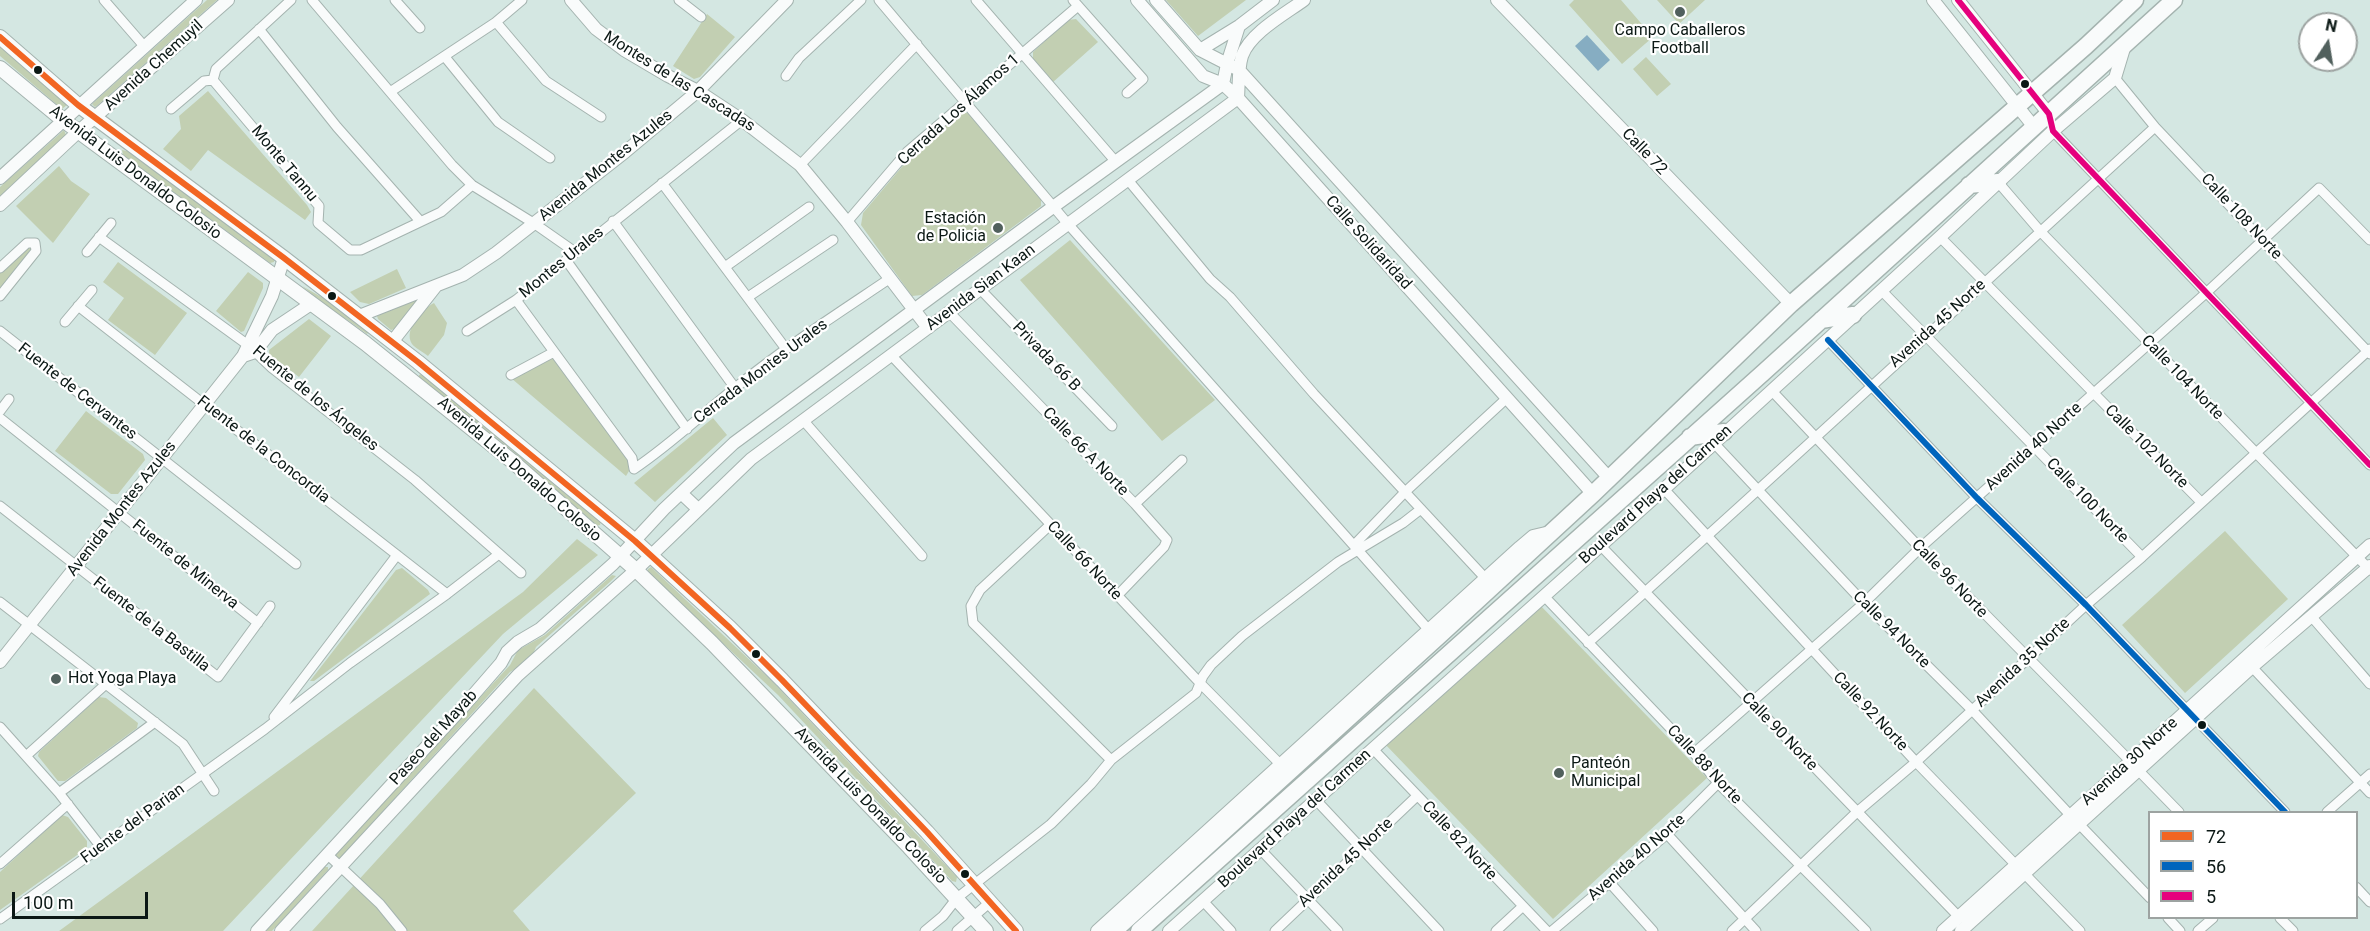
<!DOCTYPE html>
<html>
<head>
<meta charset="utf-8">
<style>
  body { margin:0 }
  #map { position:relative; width:2370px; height:931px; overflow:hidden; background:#d4e7e2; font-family:Roboto,sans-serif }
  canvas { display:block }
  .legend { position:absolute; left:2148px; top:811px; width:210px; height:108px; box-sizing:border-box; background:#fff; border:2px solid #9da3a1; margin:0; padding:8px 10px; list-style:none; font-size:18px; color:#0b1815 }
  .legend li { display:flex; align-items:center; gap:12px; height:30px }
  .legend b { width:30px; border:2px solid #9da3a1 }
  .north { position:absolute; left:2298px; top:12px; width:60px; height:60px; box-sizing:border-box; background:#fff; border:2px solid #9da3a1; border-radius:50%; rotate:12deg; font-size:16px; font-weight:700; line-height:24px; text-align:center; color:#0b1815 }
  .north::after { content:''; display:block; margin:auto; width:21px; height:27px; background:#51605d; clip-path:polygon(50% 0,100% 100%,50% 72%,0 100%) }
  .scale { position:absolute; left:12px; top:892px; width:136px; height:27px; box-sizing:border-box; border:3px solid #0b1815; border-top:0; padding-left:8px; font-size:18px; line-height:21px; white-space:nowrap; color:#0b1815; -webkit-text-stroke:4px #fff; paint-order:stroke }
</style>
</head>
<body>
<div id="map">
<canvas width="2370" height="931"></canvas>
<ul class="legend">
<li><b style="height:8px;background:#f26522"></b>72</li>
<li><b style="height:8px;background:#0065bd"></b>56</li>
<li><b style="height:8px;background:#e5007d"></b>5</li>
</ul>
<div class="north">N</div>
<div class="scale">100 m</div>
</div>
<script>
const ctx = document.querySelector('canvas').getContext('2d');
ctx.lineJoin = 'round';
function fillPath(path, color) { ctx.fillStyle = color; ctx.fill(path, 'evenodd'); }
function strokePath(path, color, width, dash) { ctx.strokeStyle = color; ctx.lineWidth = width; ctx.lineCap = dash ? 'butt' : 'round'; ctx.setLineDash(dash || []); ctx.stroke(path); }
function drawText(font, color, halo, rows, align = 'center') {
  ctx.font = font + ' Roboto,sans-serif'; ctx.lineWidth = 4.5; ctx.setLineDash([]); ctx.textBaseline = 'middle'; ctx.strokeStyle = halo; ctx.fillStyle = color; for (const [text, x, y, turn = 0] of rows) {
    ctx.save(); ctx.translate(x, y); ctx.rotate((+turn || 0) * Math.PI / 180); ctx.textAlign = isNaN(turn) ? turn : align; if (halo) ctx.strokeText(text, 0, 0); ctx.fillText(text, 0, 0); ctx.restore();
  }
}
const green = new Path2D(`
  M207,0H217L98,105L95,107L92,104Z
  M1166,0H1246L1198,36Z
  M1574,0H1621L1653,37L1622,64L1569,5Z
  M1657,0H1705L1679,24Z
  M707,14L735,37L700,77L694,79L673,66Z
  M1076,19L1098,42L1052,83L1033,60V52L1068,20Z
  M0,46L67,105L62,109L0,56Z
  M1646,57L1671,84L1657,96L1633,69Z
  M208,91L307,205L311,212L305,220L208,150L191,171L163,149L181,129L179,116Z
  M964,112L970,114L1041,199V206L922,295L912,296L861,225L863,213L911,156L959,113Z
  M64,130L66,135L0,196V187Z
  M122,150L127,151L274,258V262L270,263L123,155Z
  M59,166L71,181L90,194L53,243L16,206Z
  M1070,240L1215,400L1162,441L1020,280Z
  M29,245L32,248L0,289V272Z
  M118,262L187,313L155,355L108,320L124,298L103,282Z
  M397,269L406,288L369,304L360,302L350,292Z
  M248,272L263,283V288L244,331L241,332L216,311Z
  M302,286L332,303L369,332L367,334L346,319L339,317Z
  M422,296L394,329L391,330L378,319L377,316Z
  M434,303L447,323L444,335L428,356C423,352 415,348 412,344C403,330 422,309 434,303Z
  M309,319L331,336L299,377L269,354V350Z
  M555,357L627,453L629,471L626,476L511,378Z
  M424,373L601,521L600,525L596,526L419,379V375Z
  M86,411L143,454L145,460L118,494H111L55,451Z
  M713,418L727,435L655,502L634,483Z
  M2225,531L2288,599L2185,693L2122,625Z
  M577,539L598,555L503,634L223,931H59L523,592Z
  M651,567L772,681L957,877L956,882L952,881L778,695L648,573V569Z
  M402,568L428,590L430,594L314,681H310L396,570Z
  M612,575L616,576L610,582L536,647C532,660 521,665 510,672L340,858H336L335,855L510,665L518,650L545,635Z
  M1539,604L1707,778L1553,919L1384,743Z
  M534,688L636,793L513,911L530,931H312Z
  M99,697L106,698L138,723L137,728L65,781H58L38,756L39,752Z
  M62,815L68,817L87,841V848L0,910V872Z
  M325,867H328V870L272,931H266Z`);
const water = new Path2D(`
  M1587,35L1610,60L1598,71L1575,46Z`);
const street = new Path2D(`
  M104,0L144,46
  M312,0L452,165L472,185L535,224L575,252
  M395,0L420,28
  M679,0L701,17
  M879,0L1068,224L1428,629
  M976,0L1116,162
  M1073,0L1143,79L1127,93
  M496,22L546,81L601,117
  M259,29L337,127L420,221
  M445,57L498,122L550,158
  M786,76L799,58L861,0
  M2115,78L2155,127L2370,354
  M213,80L319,206L318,223L350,250H361L441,212L472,185
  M390,92L496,22L522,0
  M171,109L204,81L213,80L216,69L291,0
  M2049,114L2053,131L2370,465
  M800,165L917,44
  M1128,180L1210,279L1230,297L1314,394L1486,579
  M1998,182L2040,231L2370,570
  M662,183L786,349
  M613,221L735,388
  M847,222L907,152L1078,6
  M99,237L248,345L272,368L415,480L521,573
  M1940,237L2201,502
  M87,252L111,223
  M566,260L687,429
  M725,267L809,207
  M0,268L27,243H35L36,251L0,296
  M980,289L1112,426
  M1881,290L2142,557
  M748,297L833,240
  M516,300L632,458L634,469C670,445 701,415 735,388C784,348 837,314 889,279
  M78,306L447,594
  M949,312L1135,504L1167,540L1164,547L1117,596
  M65,322L92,290
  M0,331L296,564
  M467,331L516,300L742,120
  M1828,340L1977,498L2086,605L2285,812
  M891,355L1200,683L1280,764
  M511,375L554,352
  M1772,391L1920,548L2131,762
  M0,411L9,399
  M0,418L258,623
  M803,420L922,556
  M1713,442L1864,603L1972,710L2071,816
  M1664,489L1916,762L2080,931
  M1135,504L1182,460
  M0,506L218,677L270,606
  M1050,525L980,590L971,606L973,623L1111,760
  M1355,544L1405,492L1507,398
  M1600,545L1959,917
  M1544,596L1694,753L1718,783L1866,931
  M0,602L183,744L214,791
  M2311,616L2370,684
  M1588,643C1779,473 1966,299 2155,127
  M2252,667L2370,793
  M274,717L397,555
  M0,727L59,793L101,847
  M1373,749L1547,931
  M1694,753L1864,603L1920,548L2206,293L2319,188L2370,240
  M26,756L106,684
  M2138,770L2179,812
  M59,793L155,722
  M1316,800L1439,931
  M2327,812L2370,774
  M2079,824L2150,898
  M1667,834L1756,931
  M1261,850L1338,931
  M327,854L380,904L402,931
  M0,864L68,804
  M1610,883L1653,931
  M2356,887L2370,902
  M1203,901L1231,931
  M2168,918L2180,931
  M2280,918L2293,931
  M0,919L265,729L350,663L447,594L499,554
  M925,931L943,916L957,898L1051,824L1091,784L1111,760L1196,693L1203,676L1211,665L1242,636L1338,562L1403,523L1421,509
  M957,931L989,903
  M1275,931L1417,796
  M1496,931L1522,907
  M1552,931L1667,834L1718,783
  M1732,931L1857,812L1916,762L2086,605L2142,557L2370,349
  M2198,931L2213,918`);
const secondary = new Path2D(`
  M571,0L596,29L624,50L668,76L698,91L742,120L800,165L847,222L928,328
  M1137,0L1203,76L1223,84L1238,98L1593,494
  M1156,0L1200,50L1239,70L1609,478
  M1497,0L1791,304
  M1933,0L2034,127
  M1958,0L2049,114
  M1200,50L1239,26L1273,0
  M0,178L196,0
  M0,205L79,131L228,0
  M359,316L463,275L496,253L625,152L698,91L787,0
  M392,342L436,286
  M243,356L255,352L272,330L311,304
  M681,493L698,509
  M0,662L243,356L272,296L284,258
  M257,931L462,708L501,663L507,652L518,642L540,629L613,564L664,509L734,443L1053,207L1223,84L1227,64L1239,26
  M281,931L518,675L636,570L751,459L1238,98C1239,84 1238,69 1242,56C1250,33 1285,14 1304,0
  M1097,931L1520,547L1533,536L1550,532
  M1169,931L1664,489L1940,237L2053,131L2115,78L2125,45
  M1943,931L2370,545
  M1961,931L2252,667L2370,566`);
const primary = new Path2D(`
  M0,37L78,105L284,258L418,362L635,541L730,628L782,680L927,832L1016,931
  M0,68L63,120L365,343L512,461L636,570L712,643L909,847L986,931`);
const highway = new Path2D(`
  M1969,185L1998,182
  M1821,320L1853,315
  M1690,437L1724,432
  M1114,931L1440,635L1593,494L1791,304L2086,46L2135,0
  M1139,931L1764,372L2174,0`);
const bus1 = new Path2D(`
  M0,37L78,105L284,258L418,362L635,541L730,628L782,680L927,832L1016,931`);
const bus2 = new Path2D(`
  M1828,340L1977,498L2086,605L2285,812`);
const bus3 = new Path2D(`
  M1958,0L2049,114L2053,131L2370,465`);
const markers = [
  [1680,12,6,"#51605d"],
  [38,70,5,"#0b1815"],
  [2025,84,5,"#0b1815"],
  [998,228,6,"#51605d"],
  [332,296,5,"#0b1815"],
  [756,654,5,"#0b1815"],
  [56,679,6,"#51605d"],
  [2202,725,5,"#0b1815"],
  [1559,773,6,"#51605d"],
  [965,874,5,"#0b1815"]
];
const poiNames = [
  ["Campo Caballeros",1680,31,"center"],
  ["Football",1680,49,"center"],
  ["Estación",986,219,"right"],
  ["de Policia",986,237,"right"],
  ["Hot Yoga Playa",68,679],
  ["Panteón",1571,764],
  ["Municipal",1571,782]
];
const streetNames = [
  ["Avenida Chemuyil",154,66,-42],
  ["Montes de las Cascadas",679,82,32],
  ["Cerrada Los Álamos 1",959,110,-42],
  ["Calle 72",1644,152,46],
  ["Monte Tannu",284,164,50],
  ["Avenida Montes Azules",606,166,-39],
  ["Avenida Luis Donaldo Colosio",135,173,37],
  ["Calle 108 Norte",2241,217,47],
  ["Calle Solidaridad",1368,243,48],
  ["Montes Urales",562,263,-39],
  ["Avenida Sian Kaan",981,288,-37],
  ["Avenida 45 Norte",1938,324,-42],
  ["Privada 66 B",1046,357,46],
  ["Cerrada Montes Urales",761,372,-37],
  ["Calle 104 Norte",2182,378,46],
  ["Fuente de Cervantes",77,392,38],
  ["Fuente de los Ángeles",315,399,39],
  ["Avenida 40 Norte",2034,447,-42],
  ["Calle 102 Norte",2146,447,45],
  ["Fuente de la Concordia",263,450,38],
  ["Calle 66 A Norte",1085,452,46],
  ["Avenida Luis Donaldo Colosio",519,470,41],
  ["Boulevard Playa del Carmen",1656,495,-42],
  ["Calle 100 Norte",2087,501,46],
  ["Avenida Montes Azules",122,509,-52],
  ["Calle 66 Norte",1084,561,47],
  ["Fuente de Minerva",185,565,39],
  ["Calle 96 Norte",1949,579,46],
  ["Fuente de la Bastilla",151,625,38],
  ["Calle 94 Norte",1891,630,45],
  ["Avenida 35 Norte",2023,663,-43],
  ["Calle 92 Norte",1870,712,47],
  ["Calle 90 Norte",1779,732,46],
  ["Paseo del Mayab",434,738,-48],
  ["Avenida 30 Norte",2130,762,-42],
  ["Calle 88 Norte",1704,765,47],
  ["Avenida Luis Donaldo Colosio",870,806,46],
  ["Boulevard Playa del Carmen",1295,819,-42],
  ["Fuente del Parian",133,824,-36],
  ["Calle 82 Norte",1459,841,47],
  ["Avenida 40 Norte",1637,858,-41],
  ["Avenida 45 Norte",1346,863,-43]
];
fillPath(green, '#c2cfb2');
fillPath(water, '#86adc2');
strokePath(street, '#a4b3af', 11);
strokePath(secondary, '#a4b3af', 14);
strokePath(primary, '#a4b3af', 16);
strokePath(highway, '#a4b3af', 19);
strokePath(street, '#f9fbfb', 9);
strokePath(secondary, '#f9fbfb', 12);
strokePath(primary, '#f9fbfb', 14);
strokePath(highway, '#f9fbfb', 16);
strokePath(bus1, '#f26522', 6);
strokePath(bus2, '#0065bd', 6);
strokePath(bus3, '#e5007d', 6);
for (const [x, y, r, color] of markers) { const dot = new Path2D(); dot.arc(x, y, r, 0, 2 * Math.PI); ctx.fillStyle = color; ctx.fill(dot); strokePath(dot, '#fff', 2); }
drawText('16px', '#0b1815', '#fff', poiNames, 'left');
drawText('16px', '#0b1815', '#fff', streetNames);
</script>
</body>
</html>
